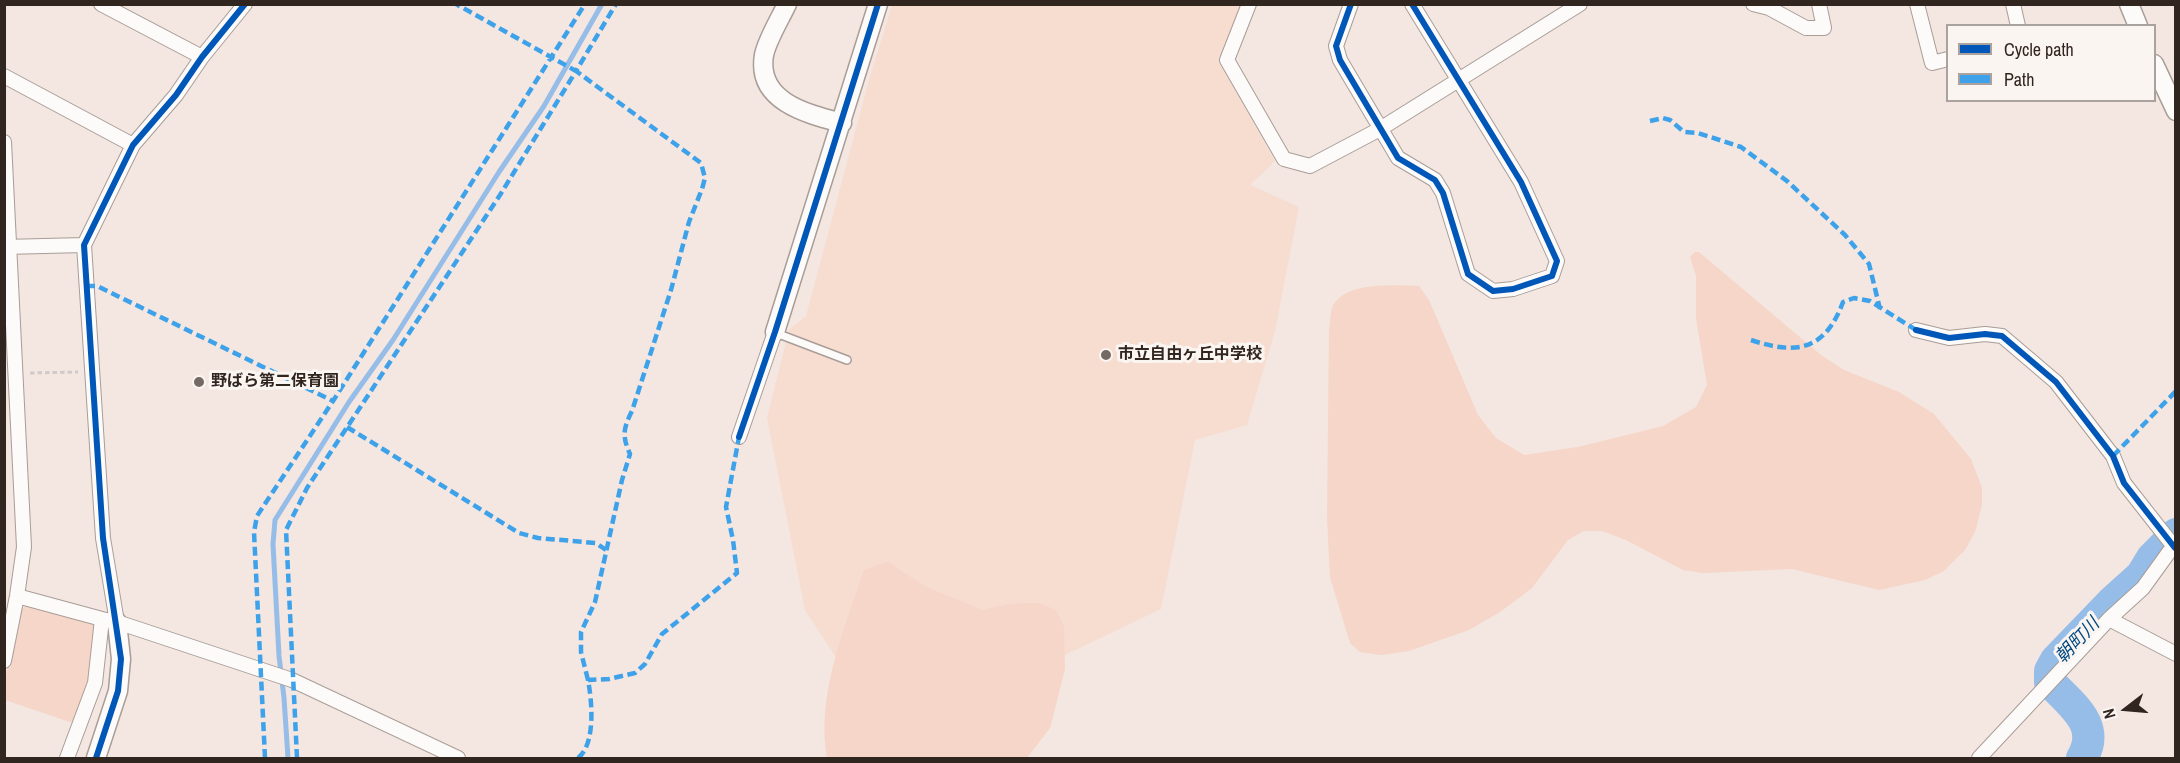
<!DOCTYPE html>
<html>
<head>
<meta charset="utf-8">
<style>
  body { margin:0 }
  #map { position:relative; width:2180px; height:763px; overflow:hidden; background:#f4e6e0; font-family:"Archivo Narrow",sans-serif }
  canvas { display:block }
  .frame { position:absolute; inset:0; border:6px solid #312520; pointer-events:none }
  .legend { position:absolute; left:1946px; top:24px; width:210px; height:78px; box-sizing:border-box; background:#fbf5f2; border:2px solid #aaa29e; margin:0; padding:8px 10px; list-style:none; font-size:18px; color:#312520 }
  .legend li { display:flex; align-items:center; gap:12px; height:30px }
  .legend b { width:30px; border:2px solid #aaa29e }
  .north { position:absolute; left:2096px; top:679px; width:60px; height:60px; -webkit-text-stroke:4px #fbf5f2; paint-order:stroke; rotate:254deg; font-size:16px; font-weight:700; line-height:24px; text-align:center; color:#312520 }
  .north::after { content:''; display:block; margin:auto; width:21px; height:27px; background:#312520; clip-path:polygon(50% 0,100% 100%,50% 72%,0 100%) }
</style>
</head>
<body>
<div id="map">
<canvas width="2180" height="763"></canvas>
<div class="frame"></div>
<ul class="legend">
<li><b style="height:8px;background:#0057b8"></b>Cycle path</li>
<li><b style="height:8px;background:#3ea2ea"></b>Path</li>
</ul>
<div class="north">N</div>
</div>
<script>
const ctx = document.querySelector('canvas').getContext('2d');
ctx.lineJoin = 'round';
function fillPath(path, color) { ctx.fillStyle = color; ctx.fill(path, 'evenodd'); }
function strokePath(path, color, width, dash) { ctx.strokeStyle = color; ctx.lineWidth = width; ctx.lineCap = dash ? 'butt' : 'round'; ctx.setLineDash(dash || []); ctx.stroke(path); }
function drawText(font, color, halo, rows, align = 'center') {
  ctx.font = font + ' "Archivo Narrow","Noto Sans JP",sans-serif'; ctx.lineWidth = 6; ctx.setLineDash([]); ctx.textBaseline = 'middle'; ctx.strokeStyle = halo; ctx.fillStyle = color; for (const [text, x, y, turn = 0] of rows) {
    ctx.save(); ctx.translate(x, y); ctx.rotate((+turn || 0) * Math.PI / 180); ctx.textAlign = isNaN(turn) ? turn : align; if (halo) ctx.strokeText(text, 0, 0); ctx.fillText(text, 0, 0); ctx.restore();
  }
}
const built = new Path2D(`
  M892,5H1241L1219,61L1275,161L1250,185L1299,207L1275,331L1247,425L1195,440L1161,609L1000,686L861,696L805,610L767,418L789,330L806,316L869,80Z`);
const green = new Path2D(`
  M1695,252H1699L1821,355L1844,370L1899,392L1934,414L1971,459L1982,488V505L1975,532L1965,550L1944,571L1925,580L1879,590L1792,569L1704,573L1683,570L1626,540L1602,531H1584L1568,540L1532,588L1500,612L1469,630L1409,651L1381,655L1360,652L1350,643L1330,577L1327,518L1329,332C1330,325 1330,315 1332,308C1342,281 1396,285 1419,286L1429,300L1478,415L1496,438L1524,455L1578,447L1663,426L1696,407L1707,385L1696,318V276L1690,257Z
  M888,562L924,586L982,610L1011,604L1039,603L1056,610L1064,627L1065,669L1050,728L1027,758H827C816,695 844,630 864,570Z
  M29,604L92,623C104,647 83,699 73,723L5,700V679L22,609Z`);
const stream = new Path2D(`
  M288,758L284,698L279,656L273,544L275,520L349,402L393,340L499,172L544,106L602,4`);
const river = new Path2D(`
  M2082,758C2102,725 2071,705 2050,682V671L2056,660L2111,603L2141,576L2152,558L2176,534`);
const path = new Path2D(`
  M30,373L78,372`);
const service = new Path2D(`
  M776,333L847,360`);
const minor = new Path2D(`
  M101,4L202,57
  M1249,4L1227,60L1284,159L1310,166L1380,129L1580,4
  M1351,4L1336,46L1340,60L1398,158L1435,180L1443,193L1468,274L1493,291L1513,289L1552,276L1557,261L1521,182L1412,4
  M1753,4L1769,8L1806,28H1824L1819,4
  M1917,4L1932,63L1948,59
  M2013,4L2018,26
  M4,76L133,145
  M4,142L24,547L17,596L4,661
  M4,247L84,245
  M1916,330L1949,338L1985,334L2002,336L2056,382L2113,456L2124,483L2175,548
  M739,437L775,332
  M17,596L102,619L117,622L292,680L458,758
  M2109,619L2176,654
  M117,622L103,538L84,245L133,145L176,95L202,57L245,4
  M67,758L95,683L102,619
  M1979,758L2109,619L2143,588L2169,552L2176,547`);
const tertiary = new Path2D(`
  M787,4C780,19 767,40 764,55C756,102 808,114 842,123
  M2129,4L2138,26
  M2154,64L2176,111
  M775,332L878,4
  M96,758L118,691L121,659L117,622`);
const quiet = new Path2D(`
  M1650,121L1663,118L1670,120L1684,132L1698,133L1741,147L1787,181L1845,235L1869,264L1880,309
  M86,286H97L333,401
  M1751,340C1796,355 1825,351 1843,302L1854,298L1870,301L1916,330
  M347,427L519,533L538,538L596,543L606,550
  M2113,456L2176,391
  M588,680L581,652V632L595,602L622,480L630,454C622,436 623,429 632,411L671,290L689,222L702,189L705,178L701,163L576,71L616,4
  M265,758L254,532L257,516L333,401L585,4
  M297,758L286,530L307,488L500,195L576,71L456,4
  M578,758C596,744 592,701 588,680L609,679L635,673L645,664L662,634L737,573L733,540L726,507L739,437`);
const cycleway = new Path2D(`
  M1351,4L1336,46L1340,60L1398,158L1435,180L1443,193L1468,274L1493,291L1513,289L1552,276L1557,261L1521,182L1412,4
  M1916,330L1949,338L1985,334L2002,336L2056,382L2113,456L2124,483L2175,548
  M739,437L775,332L878,4
  M96,758L118,691L121,659L103,538L84,245L133,145L176,95L202,57L245,4`);
const markers = [
  [1106,355,6,"#756963"],
  [199,382,6,"#756963"]
];
const poiNames = [
  ["市立自由ヶ丘中学校",1118,355],
  ["野ばら第二保育園",211,382]
];
const waterNames = [
  ["朝町川",2078,641,-47]
];
fillPath(built, '#f7dcd0');
fillPath(green, '#f5d6c8');
strokePath(stream, '#96bde8', 5);
strokePath(river, '#96bde8', 32);
strokePath(service, '#a89d97', 10);
strokePath(minor, '#a89d97', 16);
strokePath(tertiary, '#a89d97', 21);
strokePath(path, '#d0cac9', 3, [4.5, 3]);
strokePath(service, '#fdfbfa', 7);
strokePath(minor, '#fdfbfa', 14);
strokePath(tertiary, '#fdfbfa', 18);
strokePath(quiet, '#3ea2ea', 4.5, [9, 4.5]);
strokePath(cycleway, '#0057b8', 6);
for (const [x, y, r, color] of markers) { const dot = new Path2D(); dot.arc(x, y, r, 0, 2 * Math.PI); ctx.fillStyle = color; ctx.fill(dot); strokePath(dot, '#fbf5f2', 2); }
drawText('bold 16px', '#312520', '#fbf5f2', poiNames, 'left');
drawText('italic 18px', '#004881', '#fbf5f2', waterNames);
</script>
</body>
</html>
